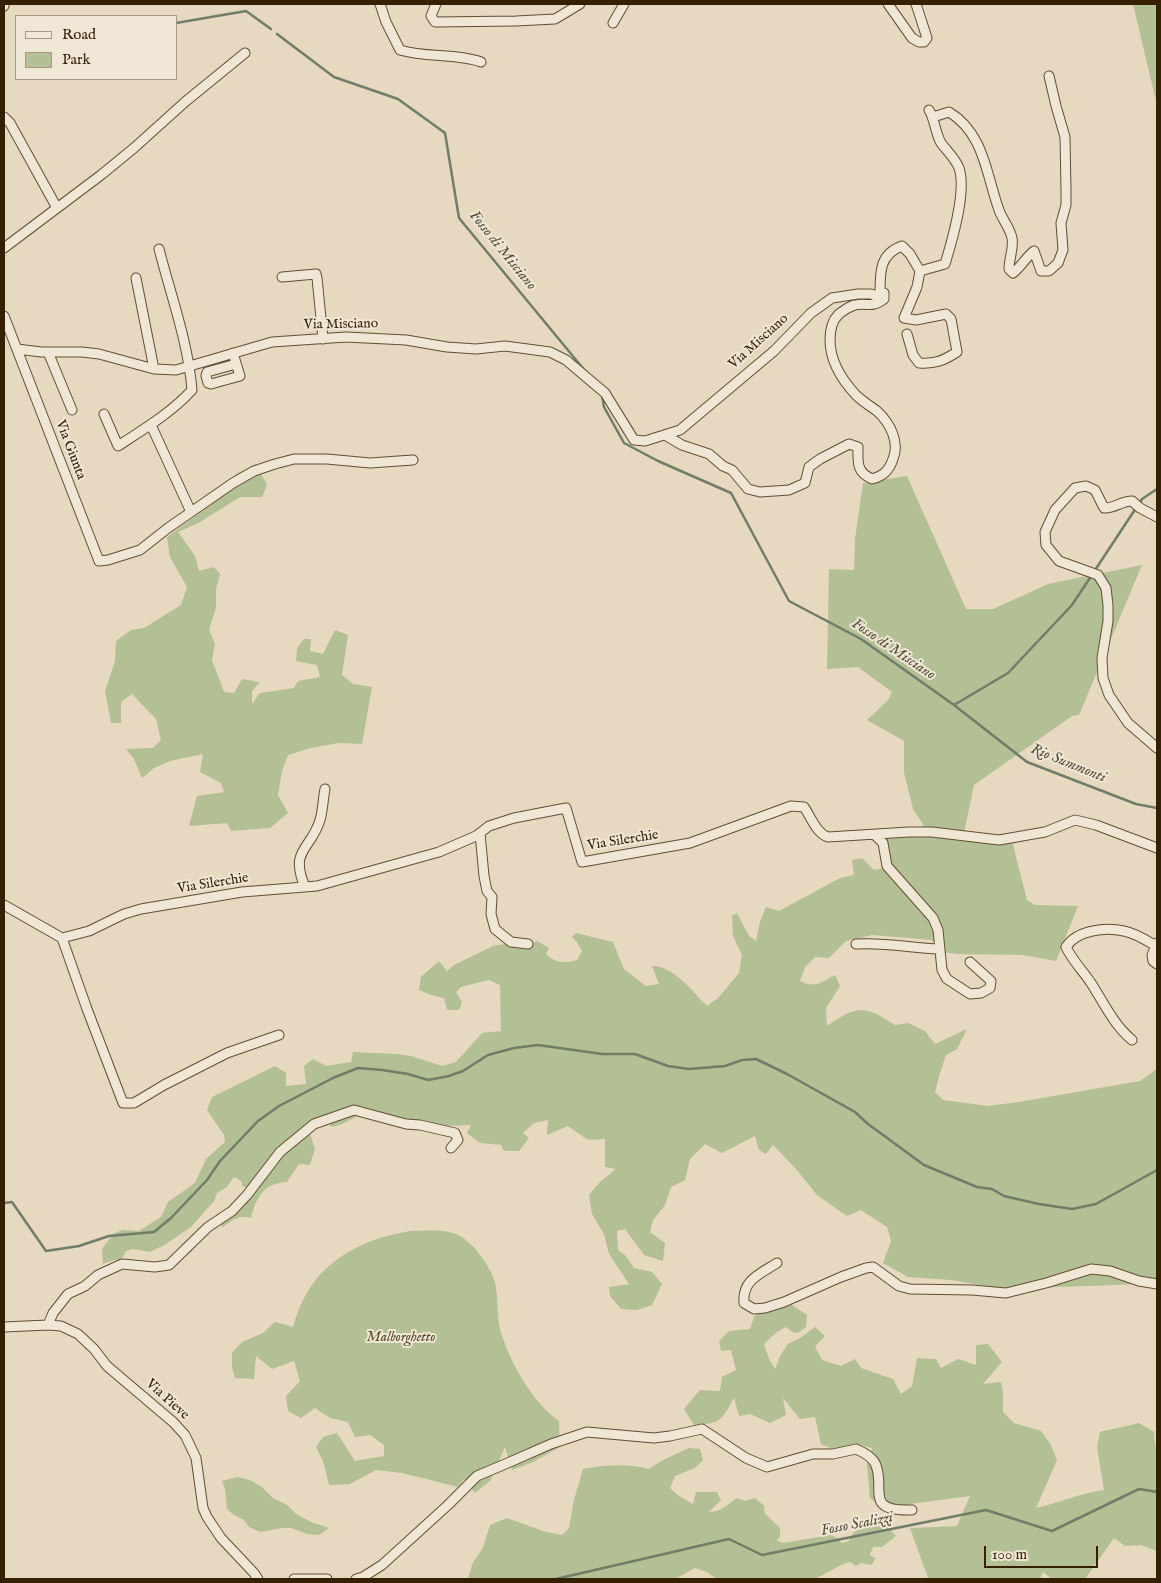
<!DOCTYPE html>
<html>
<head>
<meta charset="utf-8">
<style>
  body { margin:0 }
  #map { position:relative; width:1161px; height:1583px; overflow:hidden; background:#e7d8c0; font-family:"IM FELL English",serif }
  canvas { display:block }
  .frame { position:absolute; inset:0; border:5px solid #362003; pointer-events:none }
  .legend { position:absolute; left:15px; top:15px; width:162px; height:65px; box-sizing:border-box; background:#efe6d6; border:1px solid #a59782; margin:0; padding:6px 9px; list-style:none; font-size:15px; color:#362003 }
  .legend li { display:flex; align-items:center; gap:10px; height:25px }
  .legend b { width:25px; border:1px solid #a59782 }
  .scale { position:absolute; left:984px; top:1546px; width:114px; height:22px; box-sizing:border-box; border:2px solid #362003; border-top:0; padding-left:6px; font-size:15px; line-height:18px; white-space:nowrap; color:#362003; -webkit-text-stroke:4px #efe6d6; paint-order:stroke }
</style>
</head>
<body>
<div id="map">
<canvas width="1161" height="1583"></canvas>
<div class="frame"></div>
<ul class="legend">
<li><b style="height:6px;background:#efe6d6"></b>Road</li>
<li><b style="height:14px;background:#b3bf94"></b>Park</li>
</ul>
<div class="scale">100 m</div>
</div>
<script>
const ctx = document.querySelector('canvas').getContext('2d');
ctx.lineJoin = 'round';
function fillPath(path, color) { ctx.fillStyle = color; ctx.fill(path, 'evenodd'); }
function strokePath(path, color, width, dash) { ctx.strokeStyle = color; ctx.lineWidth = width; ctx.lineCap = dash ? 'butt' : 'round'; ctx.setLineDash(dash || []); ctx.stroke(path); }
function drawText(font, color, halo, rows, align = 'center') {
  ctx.font = font + ' "IM FELL English",serif'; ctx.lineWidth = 4; ctx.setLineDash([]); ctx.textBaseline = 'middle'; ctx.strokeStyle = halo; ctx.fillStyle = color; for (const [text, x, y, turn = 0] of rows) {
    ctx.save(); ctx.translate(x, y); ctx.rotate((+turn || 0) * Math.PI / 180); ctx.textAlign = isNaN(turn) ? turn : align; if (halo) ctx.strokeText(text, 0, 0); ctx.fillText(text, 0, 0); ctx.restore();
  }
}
const green = new Path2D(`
  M1133,4H1157V105Z
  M256,464L267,485L262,497H240L200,522L178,532L195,556L199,571L214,567L220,574L216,589V607L209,630L215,644L212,660L224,692L234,693L242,679L260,682L252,691V704L260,693L294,688L298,681L320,677L317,665L296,661L297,648L304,639H311L310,651L323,654L335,630L348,635L342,675L353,684L372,687L362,744L338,743L311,748L288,755L282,771L278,795L288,813L270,828L231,831L227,823L189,826L197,796L224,792L221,783L200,772L203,754L170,761L154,768L142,778L134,759L126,749L153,748L161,740L156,719L132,694L121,702V723H111L105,691L115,661L116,641L131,630L144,628L181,605L187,587L170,557L167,537L219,499L236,474Z
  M907,476L966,609H993L1048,584L1142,565L1079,715L1072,716L974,785L963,837L1012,841L1027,900L1035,905L1078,906L1056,961L1023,955L957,954L942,952L932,940L872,935L846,941L829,958L815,957L805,967L800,981C815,989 822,982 835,975L840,986L826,1008L827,1026C857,1005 864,1005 895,1025L908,1023L925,1031L935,1044L967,1029L957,1049L946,1055L940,1073L935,1092L943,1100L988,1106L1019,1102L1140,1081L1157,1069V1281L1142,1284L1003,1289L951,1280L908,1277L883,1263L891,1241L887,1227L861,1210L847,1216L817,1195L796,1169L773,1145L766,1154L759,1150L755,1136L722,1153L705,1144L690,1159L685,1180L671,1187L665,1205L653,1220L650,1232L665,1243L663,1261L644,1255L625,1229L617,1231L618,1250L625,1255L634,1268L652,1272L662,1284L652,1305L637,1310L621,1309L610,1296L609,1287L629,1284L609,1254L604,1234L592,1214L589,1195L600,1182L616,1169L605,1167V1139L588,1140L568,1126L547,1135L548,1120L534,1123L523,1133L529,1138L519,1151H504L501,1145L480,1143L467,1133L471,1125L442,1126L378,1120L358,1116L340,1125L331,1127L327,1116L308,1127L315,1149L310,1165L299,1164L287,1182C264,1183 256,1197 251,1218C238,1215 233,1220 223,1227L216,1221L247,1188L242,1186L241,1181L234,1177L227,1187L217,1193L214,1201L191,1227L166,1244L150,1252L133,1249L126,1251L121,1260H114L103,1264L102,1249L113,1234L122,1230L139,1231L161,1217L168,1202L195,1183L206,1159L225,1142L224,1135L207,1110L212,1097L275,1066L286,1073V1086L306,1084L304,1066L313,1059L326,1066L351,1062L353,1052L397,1054L411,1056L442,1066L456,1062L482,1033L501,1031L500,985L489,980L461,987L456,992L462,1002L459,1010H447L444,998L431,995L419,990L421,977L439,961L447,971L454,965L493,946L505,944L525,947L537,941L549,948L546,954C555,963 565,964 577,960L582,951L577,942L572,937L576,933L613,942L624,969L646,986L659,984L652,966C674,966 692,991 707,1006L718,998L739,973L742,955L733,936L732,916L737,913L749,936L756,941L760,922L766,907L779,911L840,878L854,875L852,860L862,858L874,870L890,867L884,838L928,832L913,809L904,773V741L867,720L889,699L892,692L858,667L827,669L829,569L854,570L855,539L863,483Z
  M410,1231C424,1231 443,1229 456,1234C473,1241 493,1269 496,1287C498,1301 497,1316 500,1329C509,1361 532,1402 559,1421L560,1447L533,1462L512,1470L505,1447L490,1481L475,1493L464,1479L458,1487L402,1473L376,1470L350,1484L329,1485L323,1461L316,1447L323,1437L337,1433L355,1461L384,1456V1445L370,1435L355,1437L348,1422L330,1418L315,1408L301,1418L288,1411L286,1396L300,1381L294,1361L272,1369L256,1356L254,1379L235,1378L232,1367V1353L242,1342L263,1333L275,1322L293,1327C305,1284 328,1259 369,1242C382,1236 397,1234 410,1231Z
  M768,1304L792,1305L807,1315L806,1327L798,1333L792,1332L786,1327L777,1332L764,1344L769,1359L775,1369L780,1356L788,1344L800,1338L815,1327L825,1336L815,1346L822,1360L841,1366L855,1359L861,1368L893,1379L901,1394L912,1386L917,1358L936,1359L941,1368L958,1359L976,1365V1345L988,1344L1002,1362L983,1384L1001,1382L1003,1391V1412L1014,1423L1041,1431L1050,1443L1057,1460L1036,1508C1059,1503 1080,1493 1104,1490L1097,1447L1100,1432L1139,1423L1154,1432L1155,1445L1157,1447V1551L1141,1545L1125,1546L1114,1538L1085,1579H1052L1043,1572L1040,1579H933L928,1578L910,1528L957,1526L970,1496L910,1504L902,1512L885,1508L870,1498L867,1465L872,1448L860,1445L833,1449L821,1444L815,1417L800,1419L783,1398L786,1415L770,1423L750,1414L739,1416L734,1398C721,1421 722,1423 694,1425L684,1409L700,1390L720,1391L722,1377L736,1370L731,1350L721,1351L719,1341L729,1331L750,1329L754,1317Z
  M689,1448L700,1449L703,1460L695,1468L675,1476L670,1488L679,1496L693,1504L696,1492H717L721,1500L709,1512C721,1512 728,1504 737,1498L745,1501L755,1498L764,1506L765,1514L780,1528V1536L777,1541L784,1543L830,1535L835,1537L842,1543L849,1541C853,1525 872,1527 887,1526L896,1536L882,1547H873L870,1555L875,1558L872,1565L861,1563L856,1566L850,1562L843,1564L815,1579H717L707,1572L695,1568L675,1579H468L473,1562L483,1548L490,1525L507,1518L546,1532L562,1535L569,1528L574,1500L583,1469C605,1465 627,1463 649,1469L663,1460Z
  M238,1477L250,1480L262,1487L273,1498L287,1505L296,1514L311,1522L329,1528L319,1535L307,1534L291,1528H282L260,1532L249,1527L244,1520L234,1515L227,1509L225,1489L222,1481Z`);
const stream = new Path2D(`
  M176,23L246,11L271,29
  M277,34L334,77L398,99L445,133L459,218L586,372
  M602,395L604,407L624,443L658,461L731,493L789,601L861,639L954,705L1008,673L1072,605L1136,508
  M1139,504L1142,499L1157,489
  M954,705L1027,762L1136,804L1157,808
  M4,1203L12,1202L46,1251L79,1246L109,1236L154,1232L171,1218L207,1180L220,1161L258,1121L279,1106L333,1078L358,1068L382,1070L408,1074L428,1080L449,1076L463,1071L488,1055L514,1048L538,1045L602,1054H635L668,1066L689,1069L725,1066L742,1060L756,1059L787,1074L855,1112L868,1124L924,1165L977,1187L992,1189L1004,1196L1039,1204L1072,1209L1096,1204L1157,1170
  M556,1579L729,1539L762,1555L986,1510L1052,1531L1139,1489L1157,1492`);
const minor = new Path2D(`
  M380,4L386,22L400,50C426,58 456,53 481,62
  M436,4L431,16L435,22L516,21L555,19L580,4
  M888,4L912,38L919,42H924L927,38L916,4
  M4,6V4
  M613,23L624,4
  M4,117L10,123L57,208
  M933,117L949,112C984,133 986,174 999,210C1002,219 1010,228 1012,238C1014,248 1009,258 1009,269L1013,273C1021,267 1026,257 1034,251L1041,271H1049L1058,263L1063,250L1061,223L1066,205V191L1065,137L1056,106L1049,76
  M4,248L101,175L134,148L185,102L245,53
  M282,277L316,274L317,278L323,339
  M136,278L154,369
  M4,316L99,561L108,560L140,550L168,528L233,483L254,471L275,464L294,459H327L370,463L413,460
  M907,334L913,355L919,363C935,364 943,361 957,352L951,319L946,314L916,320L904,318L917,287L920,271
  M17,349L41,352H82L99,354L154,369L176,370L272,342L346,337L406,340L447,347L476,349L505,346L550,352L566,360L605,393L634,440L645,441L680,430L774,351L811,313L832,298L858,294H871L876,296L880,292C880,271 880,254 902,246L910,254L920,271L945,264C952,241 967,191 959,168C955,158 947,151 941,143C935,132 935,120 929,110
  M48,352L72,410
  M233,353L240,376L211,384L208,383L206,376L207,372L236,364
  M104,414L118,446C144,429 171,413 192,390C188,342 171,296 159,249
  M151,425L191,512
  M665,435L682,445L709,454L723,466L732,470L748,489L760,492L789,490L805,483L809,467L820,459L849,444L858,447C858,462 856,472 872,479C883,476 889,471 893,459C900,442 890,423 877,411C870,406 862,401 856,395C842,380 830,361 830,340C830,331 831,322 838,315C841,312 850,306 855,305C867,302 871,309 884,299V293L880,292
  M1157,517L1140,508L1132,501C1121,501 1114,509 1104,508L1095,490L1086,486L1075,488L1055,510L1045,532L1046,545L1059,561L1098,575L1106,588L1108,605V621L1102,658L1103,678L1109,695L1128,723L1157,748
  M480,833L484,876L487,891L492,897L491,914L495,929L511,942L528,944
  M875,835L883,843L887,866L933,918L938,930L942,970L947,979L970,994L981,993L990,988L991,981L970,962
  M305,887C289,849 311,850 320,820C323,810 323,799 325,789
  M4,905L62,938
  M62,938L89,931L124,914L141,909L242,892L317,886L439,852L476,836L489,826L514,818L566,808L582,862L690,843L791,806L804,807C811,817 816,833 828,837L909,832H932L999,840L1045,832L1075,820L1096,825L1157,848
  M62,938L87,1009L123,1103H134L164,1085L227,1053L279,1035
  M1157,943L1152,955L1153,961L1157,964
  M856,944C884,942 912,948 939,949
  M1132,1040C1113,1024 1104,1003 1091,983C1083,971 1072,960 1066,947C1077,930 1105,927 1124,931C1135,933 1146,940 1156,946
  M777,1263C760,1274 742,1280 744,1303L754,1309L765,1308L784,1302L841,1277L866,1268L873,1267L899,1286L910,1289L972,1290L1006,1293L1046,1283L1091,1269L1110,1271L1139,1281L1157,1284
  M48,1325L53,1313L68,1294L85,1286L98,1275L122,1264L155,1267L169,1265L208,1227L232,1211L247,1195L280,1152L314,1124L354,1110L406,1124L420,1125L455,1133L458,1140L451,1148
  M4,1327L48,1325L61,1326L78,1334L94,1349L107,1366L173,1422L185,1435L196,1458L203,1508L207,1517L221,1538L254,1573L258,1579
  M294,1579H327
  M356,1579L363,1577L382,1565L448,1505L477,1476L510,1462L551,1444L587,1432L654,1438L670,1436L702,1429L746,1458L767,1467L813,1454H833L856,1449C863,1452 871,1456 875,1463C887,1488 862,1512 912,1510`);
const streetNames = [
  ["Via Misciano",341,325,-1],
  ["Via Misciano",759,342,-42],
  ["Via Giunta",70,450,69],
  ["Via Silerchie",623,841,-9],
  ["Via Silerchie",213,884,-9],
  ["Via Pieve",167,1400,42]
];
const parkNames = [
  ["Malborghetto",401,1338]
];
const waterNames = [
  ["Fosso di Misciano",502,251,51],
  ["Fosso di Misciano",893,650,34],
  ["Rio Summonti",1068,764,22],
  ["Fosso Scalizzi",857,1525,-11]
];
fillPath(green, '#b3bf94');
strokePath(stream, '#707d69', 2.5);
strokePath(minor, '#624e32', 11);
strokePath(minor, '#efe6d6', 9);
drawText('14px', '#362003', '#efe6d6', streetNames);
drawText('italic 14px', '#554827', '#efe6d6', parkNames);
drawText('italic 15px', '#534e36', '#efe6d6', waterNames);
</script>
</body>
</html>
